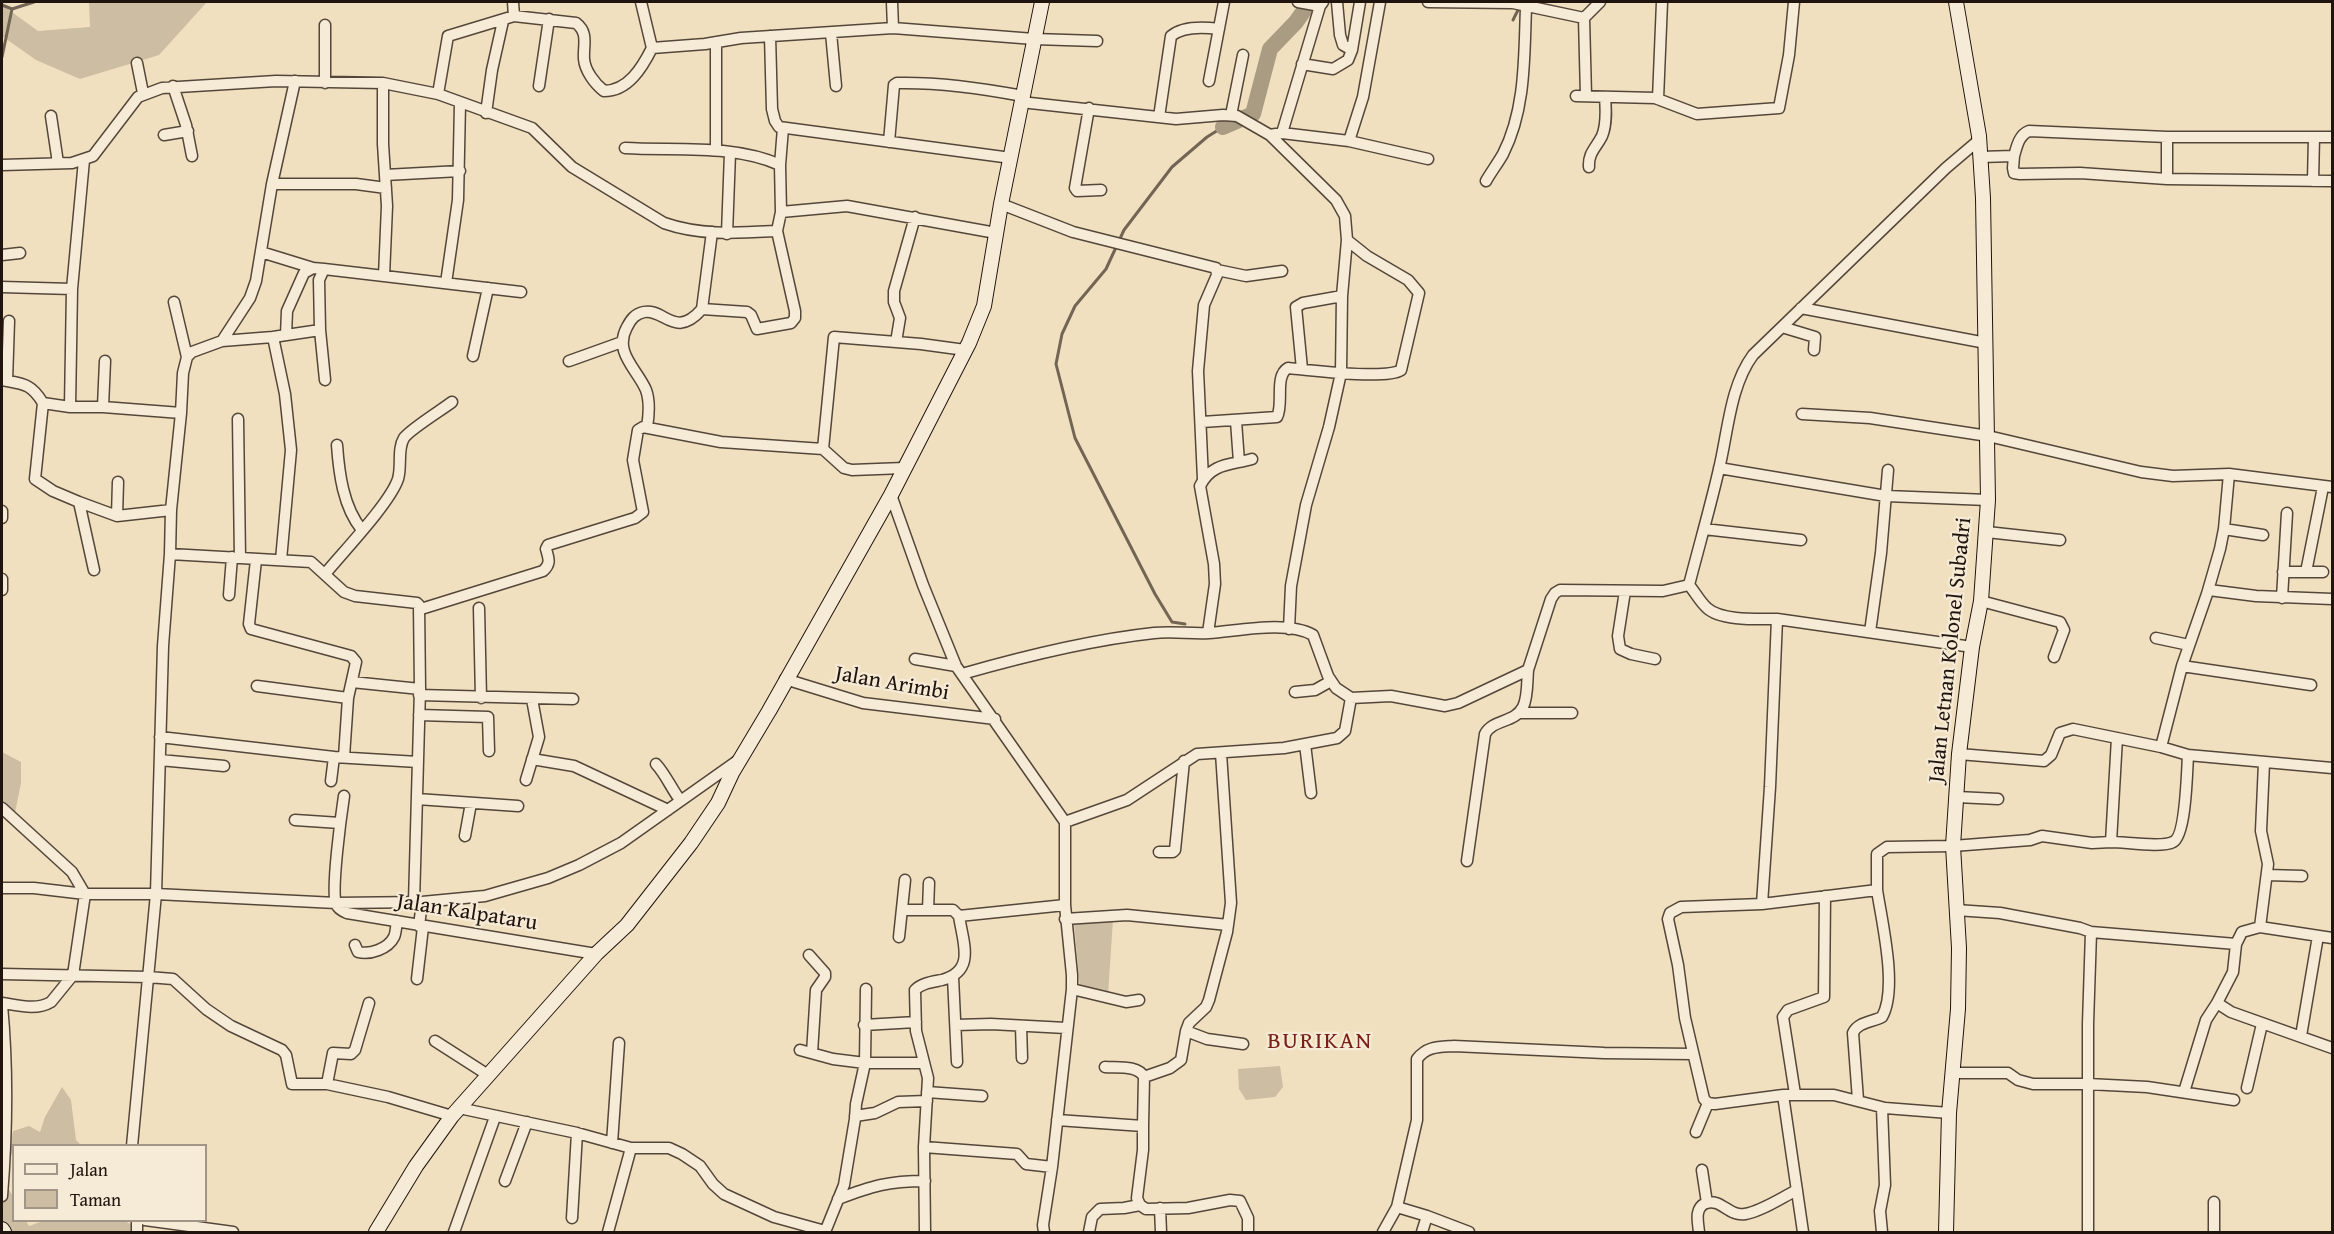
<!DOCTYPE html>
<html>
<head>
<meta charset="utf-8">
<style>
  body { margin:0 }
  #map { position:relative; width:2334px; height:1234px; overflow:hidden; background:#f1e0c0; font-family:"Gentium Book Plus",serif }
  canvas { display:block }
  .frame { position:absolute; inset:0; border:3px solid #20140e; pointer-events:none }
  .legend { position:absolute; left:12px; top:1144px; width:195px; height:78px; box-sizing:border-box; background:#f6ebd6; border:2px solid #a09586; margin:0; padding:8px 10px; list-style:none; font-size:18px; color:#20140e }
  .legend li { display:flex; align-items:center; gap:12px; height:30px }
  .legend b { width:30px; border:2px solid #a09586 }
</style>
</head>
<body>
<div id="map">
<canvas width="2334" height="1234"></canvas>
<div class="frame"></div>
<ul class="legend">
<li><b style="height:8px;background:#f6ebd6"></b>Jalan</li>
<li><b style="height:16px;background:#cdbda2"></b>Taman</li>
</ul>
</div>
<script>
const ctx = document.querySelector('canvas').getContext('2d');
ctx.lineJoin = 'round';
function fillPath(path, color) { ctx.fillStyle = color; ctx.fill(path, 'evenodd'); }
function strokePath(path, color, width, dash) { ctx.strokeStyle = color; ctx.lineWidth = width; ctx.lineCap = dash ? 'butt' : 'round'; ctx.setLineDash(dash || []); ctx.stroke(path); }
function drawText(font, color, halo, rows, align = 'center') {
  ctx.font = font + ' "Gentium Book Plus",serif'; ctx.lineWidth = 4.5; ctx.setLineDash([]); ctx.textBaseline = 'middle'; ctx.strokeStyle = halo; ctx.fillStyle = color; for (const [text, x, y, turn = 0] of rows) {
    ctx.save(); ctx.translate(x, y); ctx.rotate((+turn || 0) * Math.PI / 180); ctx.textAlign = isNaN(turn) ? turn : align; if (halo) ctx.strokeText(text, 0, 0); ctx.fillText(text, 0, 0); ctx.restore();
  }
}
const green = new Path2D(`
  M89,2H207L159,55L80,79L36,60L2,36V5L38,31L90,27Z
  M2,752L21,762V783L15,813L2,805Z
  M1113,919L1108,995L1080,989L1074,923Z
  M1280,1066L1283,1087L1275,1097L1246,1100L1239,1089L1238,1069Z
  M62,1087L71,1100L76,1140L81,1145L14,1146L13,1155L9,1154L13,1131L29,1126L40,1132L45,1117Z
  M2,1179L13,1196L14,1220L26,1221L29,1226L43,1221H125L132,1225V1232H9L2,1222Z`);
const stream = new Path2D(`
  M2,5L12,9L34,2
  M1513,20L1519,8
  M2,57L12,9
  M1185,624L1172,622L1155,594L1075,438L1056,364L1062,334L1075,306L1106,269L1124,230L1172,167L1207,137L1223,127`);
const river = new Path2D(`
  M1223,127L1253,114L1270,49L1296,22L1310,2`);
const street = new Path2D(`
  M513,2L514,16
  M892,2L893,28
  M1298,2L1320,6L1323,2
  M1337,2L1340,35L1343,45L1352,50
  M1428,2L1513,3L1584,18L1600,2
  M1584,18L1586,96
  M831,33L836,86
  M770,36L772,109L775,121L779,127L1011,158
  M716,42V150
  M652,48L705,44L741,38L893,28L1034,39L1097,41
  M137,63L143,93
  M1302,64L1333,69L1348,60L1352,50L1360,2
  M1209,81L1224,2
  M325,83V25
  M383,83V144L387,206L384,276
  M173,86L186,125L192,156
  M539,86L549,19
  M438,94L448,36L514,16L576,23C589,33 583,45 584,59C585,71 595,84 604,91C628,91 642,68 652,48L641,2
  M1576,96L1655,98L1697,114L1779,108L1789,55L1794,2
  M1658,99L1662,2
  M1021,102L1176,119L1223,115L1237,116L1270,135L1336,200L1345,216L1347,240L1342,296L1341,373L1329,427L1306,505L1291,586L1289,629
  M1089,108L1075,188L1077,191L1101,190
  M486,113L492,70L503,21
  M1231,115L1243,55
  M51,116L58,163
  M1159,117L1171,36C1183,26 1204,27 1219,29
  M1282,133L1320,6
  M164,135L188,131
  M1270,135L1282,133L1349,141L1428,159
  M1349,141L1363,97L1380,2
  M889,142L894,85L897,83C940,82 981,88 1023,96
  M625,148C675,151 734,144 780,165L781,212
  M2014,156L2013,168L2014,173L2020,174L2080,173L2167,179L2332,181
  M1980,157L2014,156C2017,146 2019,135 2029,131L2167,137H2332
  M84,160L72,289L70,407H103L181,413
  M2,165L72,163L93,156L138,97L162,88L276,81L383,83L438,94L532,128L572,167L664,223C701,236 739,233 777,231L781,212L847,206L996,233
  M780,165L783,128
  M1589,167C1588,153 1596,148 1602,136C1607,124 1606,109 1605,97
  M385,175L460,171
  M2167,179V137
  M1486,181C1491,172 1498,163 1503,154C1526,109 1524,56 1526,8
  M2313,181L2314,137
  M272,184H356L386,188
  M1001,204L1073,232L1216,268L1217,275L1204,305L1198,371L1203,479
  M727,234L730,153
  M261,252L313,268
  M2,255L20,253
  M1217,270L1246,276L1282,271
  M446,283L458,200L460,103
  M2,287L72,289
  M174,302L187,357
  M1801,308L1986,343
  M702,309L747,312L751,315L757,329L791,323L795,318V311L777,231
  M1782,327L1815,337L1814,350
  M320,330L325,380
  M286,335L287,311L304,273L313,268L324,269
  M273,337L285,394L291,450L281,560
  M222,341L273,337L320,330L319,280L324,269L521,292
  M896,342L900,318L894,302V291L915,217
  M473,356L488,288
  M569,361L622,342
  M1302,369L1296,307L1303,303L1342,296
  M2,380C23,384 31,383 43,403L70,407
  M7,381L9,321
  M43,403L35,479L53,491L79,502L94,570
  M103,407L105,361
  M1802,414L1870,418L1988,436L2141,472L2173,476L2229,474L2224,529L2220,549L2207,594L2182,666L2161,747
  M238,419L240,558
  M1236,421L1239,462
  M1202,422L1277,417C1284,404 1274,376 1288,368C1309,370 1386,380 1401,370L1419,293L1408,280L1367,256L1347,240
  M647,427C649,415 650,401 646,390C637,369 613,352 627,327C631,319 635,314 644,312C664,308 675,340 702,309L712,232
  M337,445C339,473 343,507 362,530
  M823,449L834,337L921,344L965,350
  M1719,468L1886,496L1988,500
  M2229,474L2332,487
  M891,495L923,585L956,666L1065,822V905L1072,975V989L1052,1167L1043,1225L1044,1232
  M79,502L117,516L171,510
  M117,516L118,482
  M2,518V511
  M1704,529L1801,540
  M2224,529L2263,535
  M1987,532L2060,540
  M170,554L311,562L344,592L355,596L417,603L419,605L420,689L414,902
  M256,560L249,624L251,629L351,656L356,662L348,698L344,757
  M2283,572H2323
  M2306,572L2323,487
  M325,574C343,552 390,503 398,479C402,466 397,449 404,438C409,430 443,409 452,402
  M2,579V590
  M1689,585C1699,546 1710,508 1719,469C1728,432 1730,386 1753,355L1946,168L1979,140
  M1689,585C1695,592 1700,602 1707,608C1721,621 1758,619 1777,619L1972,647
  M2209,590L2256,596L2332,599
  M1625,591L1618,636L1620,649L1631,654L1655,659
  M229,595L232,557
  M2282,598L2287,513
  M1981,601L2060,622L2064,630L2054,657
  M479,608L481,698
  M421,609L543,571C551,564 549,559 546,549L548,545L635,518L643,512L633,460L638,430L643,427L721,442L823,449L844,468L852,470L904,468
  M1870,632L1881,553L1888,470
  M1208,633L1215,584L1214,564L1200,486C1211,463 1231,465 1252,459
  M2156,638L2189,645
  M915,659L956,666
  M2182,666L2311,685
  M962,674C1025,656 1089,640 1154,633C1172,631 1191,634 1209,633C1238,631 1287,620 1313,635L1328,676L1336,688L1351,698L1391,696L1445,706L1458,703L1528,670L1551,599L1555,593L1560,590L1663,591L1689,585
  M785,679L863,703L995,719
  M352,682L420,689
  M257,686L348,698
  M1295,692L1315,690L1331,681
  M419,695L573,699
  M1519,713H1572
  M419,715L488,717L489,751
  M160,737L334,757L418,762
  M1305,744L1311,793
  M1959,754L2044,761L2051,755L2060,733L2073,729L2161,747L2188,755L2332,768
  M532,759L574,766L668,810
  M160,760L224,766
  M2264,763L2261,831L2268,864L2260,927L2242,932L2236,944L2233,972L2217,1003L2231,1012L2332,1048
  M656,764C666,775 671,788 680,800
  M526,780L539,737L532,699
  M331,781L334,757
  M344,796C341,816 331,890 336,904C338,909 342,911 347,913L596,954
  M1957,797L1998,799
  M417,799L518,806
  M2,808L72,872L85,894L73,975L51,1002C36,1011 17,1005 2,1003
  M295,820L340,823
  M1065,822L1127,800L1197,754L1284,748L1337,738L1345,731L1351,698
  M465,836L471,803
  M2111,842C2125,842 2162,848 2173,842C2186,836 2187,770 2188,755
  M1159,852H1173L1175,850L1184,761
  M1467,861L1485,734C1493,719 1515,723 1523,707C1528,697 1527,681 1528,670
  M2267,875L2302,876
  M2,888H34L85,894H156L336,903L422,902L485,896L548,878L579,865L621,843L737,761
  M1762,904L1770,787L1777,619
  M903,910H953L959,916
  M928,910L929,883
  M1956,910L2000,913L2080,928L2091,932L2088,1024V1232
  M1065,919L1127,915L1228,925
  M419,926L422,902
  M2260,927L2332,938
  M2091,932L2236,944
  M899,937L905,880
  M355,945L358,952C370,955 388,949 394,937C396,933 396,926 397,921
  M809,955L825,973V977L816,990L812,1053
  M2,974L148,977L173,979L206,1009L231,1026L282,1050L286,1055L292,1084H327L388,1097L452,1116
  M953,977L957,1062
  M417,979L423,927
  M1072,989L1126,1002L1139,1000
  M2,1005C8,1068 7,1133 2,1196
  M864,1025L916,1022
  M956,1025L991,1024L1066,1028
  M1021,1026L1022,1058
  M1186,1031L1207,1039L1243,1044
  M2301,1036L2318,936
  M435,1041L488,1075
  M800,1050L833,1059L865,1063H924
  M1105,1067C1118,1068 1138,1065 1144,1077L1143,1126
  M1953,1073H2008L2018,1080L2033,1084H2088L2147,1087L2234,1100
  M1144,1077L1170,1068L1181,1060L1186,1031L1189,1023L1206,1007L1209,1000L1227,932L1231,903L1221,753
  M327,1084L333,1053L351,1054L355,1050L369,1003
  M2247,1088L2262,1024
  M927,1092L982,1096
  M2184,1092L2206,1020L2217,1003
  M1795,1094L1783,1017L1788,1010L1824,997L1825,896
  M1783,1095L1715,1104L1708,1103L1704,1099L1685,1018L1678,965L1668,919L1670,913L1681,907L1762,904L1877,890V854L1887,847L1953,846L2030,840L2042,836L2092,843L2111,842L2117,738
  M1858,1100L1853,1033C1858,1022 1872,1022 1882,1017C1898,989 1882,923 1877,890
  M459,1108L577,1133L631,1148H669L682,1154L700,1166L713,1184L724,1194L774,1217L825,1231
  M855,1116L875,1113L898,1102L927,1101
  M1057,1120L1143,1126V1150L1137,1198L1140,1205L1146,1209L1188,1208L1230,1200L1240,1201L1248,1218V1232
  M1696,1132L1708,1103
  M612,1143L619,1043
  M132,1146L156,894L163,646L170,554L171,510L181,413L183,373L187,357L192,352L222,341L250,298L256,281L272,184L295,81
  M924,1147L1017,1154L1026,1164L1052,1167
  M1702,1170L1707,1203
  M505,1181L527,1122
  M838,1199C872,1186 888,1181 925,1181
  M2214,1202V1232
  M1397,1207L1417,1120V1059C1427,1046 1439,1047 1454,1046L1604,1053L1693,1054
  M1160,1208L1161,1232
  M572,1218L577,1133
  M137,1220V1232
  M145,1220L233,1232
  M454,1232L495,1117
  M608,1232L631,1148
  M825,1232L844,1185L855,1119L856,1104L865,1063L866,989
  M925,1232L924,1147L928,1078L916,1031L915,990C922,983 932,982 942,980C976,971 963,943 959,916L1065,905
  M1089,1232L1092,1217L1100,1209L1124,1208L1140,1205
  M1383,1232L1397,1207L1427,1216L1469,1232
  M1422,1232L1427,1216
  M1699,1232C1698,1222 1694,1208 1706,1203C1721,1198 1729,1217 1745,1214C1762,1211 1781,1198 1797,1190
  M1803,1232L1783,1095H1834L1885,1108L1949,1113
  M1882,1232L1880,1211L1885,1185L1882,1108`);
const secondary = new Path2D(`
  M2,1229L4,1232
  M376,1232L416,1166L452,1116L596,954L627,925L691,843L718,803L732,773L769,711L891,495L969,343L984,306L1001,204L1042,2
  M1946,1232L1949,1113L1958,1009L1959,948L1953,846L1959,754L1972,647L1981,601L1988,500L1983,198L1979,136L1956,2`);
const streetNames = [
  ["Jalan Letnan Kolonel Subadri",1951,650,-84],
  ["Jalan Arimbi",892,684,10],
  ["Jalan Kalpataru",467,913,9]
];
const neighbourhoodNames = [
  ["BURIKAN",1320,1042]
];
fillPath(green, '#cdbda2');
strokePath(stream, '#736554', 3);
strokePath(river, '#aa9b83', 16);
strokePath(street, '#54473a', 13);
strokePath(secondary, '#20140e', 16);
strokePath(street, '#f6ebd6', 10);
strokePath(secondary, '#f6ebd6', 14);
drawText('22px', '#20140e', '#f6ebd6', streetNames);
ctx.letterSpacing = '1.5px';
drawText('24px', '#7a1f14', '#f6ebd6', neighbourhoodNames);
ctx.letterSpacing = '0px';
</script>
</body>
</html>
